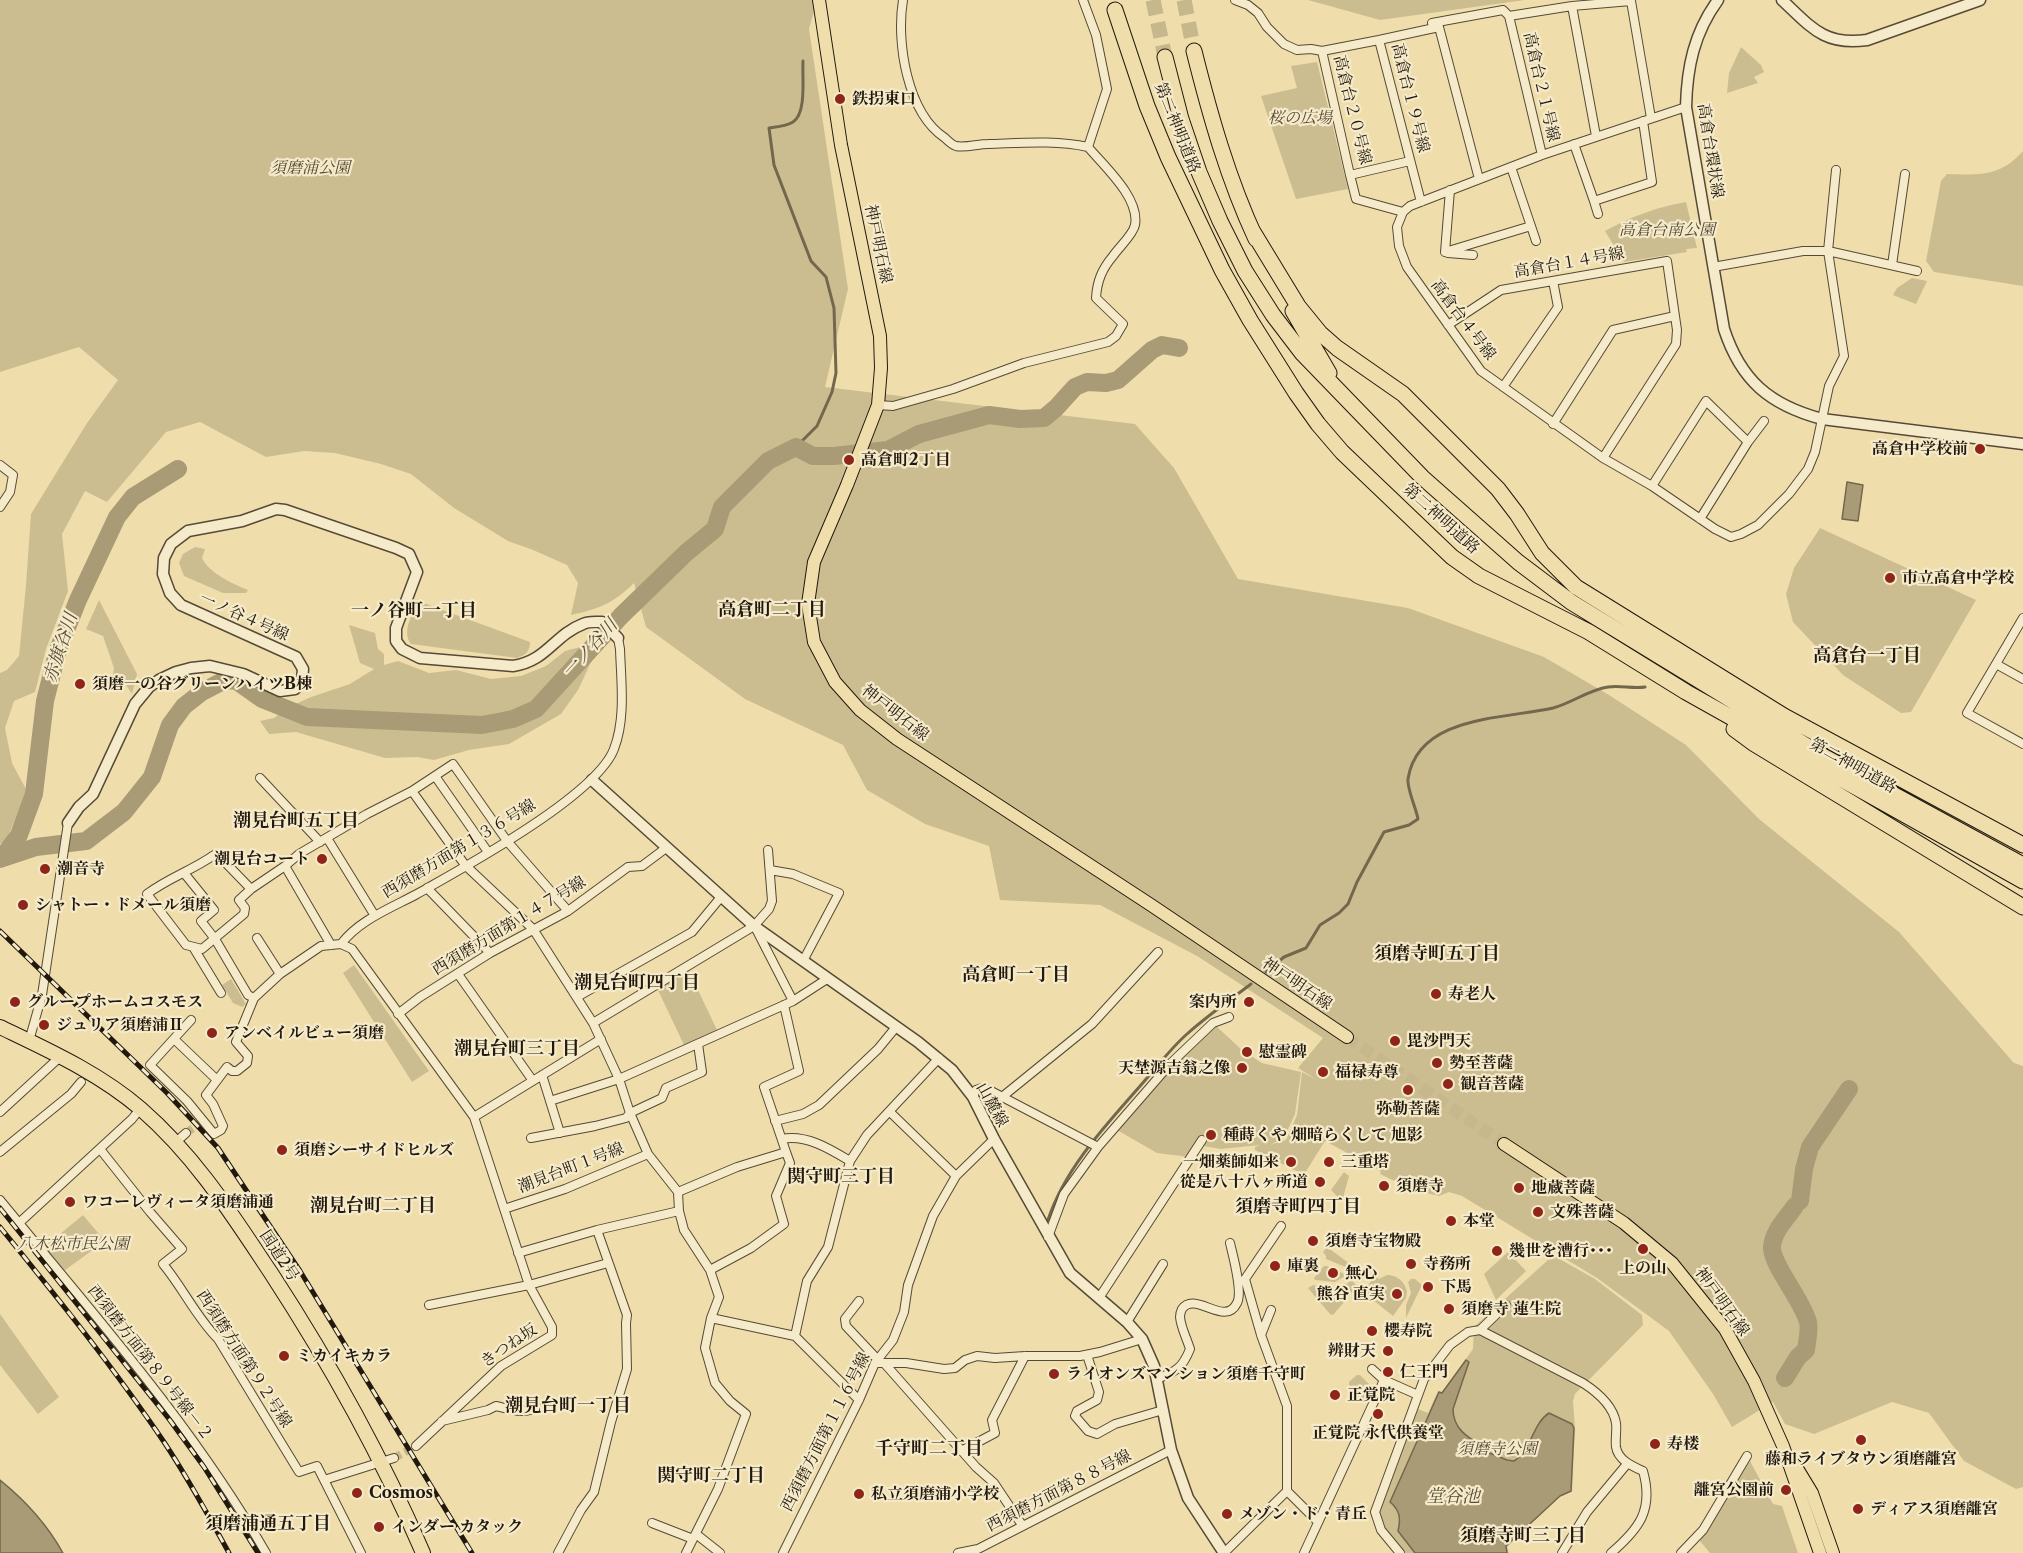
<!DOCTYPE html>
<html>
<head>
<meta charset="utf-8">
<style>
  body { margin:0 }
  canvas { display:block; background:#efdeac }
</style>
</head>
<body>
<canvas width="2023" height="1553"></canvas>
<script>
const ctx = document.querySelector('canvas').getContext('2d');
ctx.lineJoin = 'round';
function fillPath(path, color) { ctx.fillStyle = color; ctx.fill(path, 'evenodd'); }
function strokePath(path, color, width, dash) { ctx.strokeStyle = color; ctx.lineWidth = width; ctx.lineCap = dash ? 'butt' : 'round'; ctx.setLineDash(dash || []); ctx.stroke(path); }
function drawText(font, color, halo, rows, align = 'center') {
  ctx.font = font + ' "Libre Caslon Text","Noto Serif JP",serif'; ctx.lineWidth = 4.5; ctx.setLineDash([]); ctx.textBaseline = 'middle'; ctx.strokeStyle = halo; ctx.fillStyle = color; for (const [text, x, y, turn = 0] of rows) {
    ctx.save(); ctx.translate(x, y); ctx.rotate((+turn || 0) * Math.PI / 180); ctx.textAlign = isNaN(turn) ? turn : align; if (halo) ctx.strokeText(text, 0, 0); ctx.fillText(text, 0, 0); ctx.restore();
  }
}
const green = new Path2D(`
  M0,0H817L809,29L848,289L825,387L1135,424L1174,468L1238,579L1408,608L1544,657L1609,695L1686,745L1759,819L1899,932L2014,1063L2023,1066V1487L2016,1489L1964,1461L1929,1413L1892,1402L1814,1434L1785,1424L1773,1402L1732,1427L1713,1394L1669,1331L1597,1278L1462,1196L1449,1192L1439,1196L1413,1190L1380,1174L1381,1172L1377,1169L1325,1141L1305,1173L1302,1174L1255,1150V1147L1260,1145L1221,1149L1197,1145L1189,1157L1157,1153L1117,1130L1183,1057L1216,1026L1242,1050L1262,1063L1301,1072L1295,1114L1284,1138L1270,1145L1286,1140L1297,1115L1302,1072L1317,1080L1298,1068L1323,1038L1197,956L1100,905L1000,900L989,846L925,824L867,790L843,745L745,699L646,627L634,583C614,603 599,609 571,615L578,583L567,565L533,550L508,541L454,508L411,474L381,464L335,453L304,451L266,457L200,422L166,432L107,502L85,491L62,534L68,591L46,649L35,692L14,701L5,728L12,763L27,791L6,841L0,844V673L7,670L19,656L26,585L31,514L87,423L118,380L79,347L0,372Z
  M1308,0H1525L1380,20Z
  M1741,47L1761,65L1764,72L1754,77L1758,83L1727,93L1729,73Z
  M1317,62L1348,189L1296,199L1261,96L1297,88L1291,66Z
  M2023,151V286L1934,272L1926,261L1941,181L1947,174C1979,175 2000,177 2023,151Z
  M1686,202L1697,248L1686,249L1687,252L1624,262L1605,231C1633,216 1654,208 1686,202Z
  M1912,278L1927,281L1916,304L1893,295L1897,288Z
  M1820,528L1976,600L1911,712L1901,713L1843,675L1793,622L1786,594L1794,568Z
  M195,547L205,549L202,558C209,573 233,584 248,590L246,593H223L184,576L179,563L183,554Z
  M99,600L137,674L132,694L126,685L112,683L114,668L103,636L86,629Z
  M418,601L530,642C530,652 525,655 517,658L411,644C401,631 413,614 418,601Z
  M349,625L375,633L378,649L384,654V665L398,661L429,673L456,670L491,679L521,676L546,666L565,651L584,646L593,658L578,690L561,714L509,744L469,750L434,760L417,757L385,758L296,732L269,734L260,721L274,718L291,706L311,697L350,684L374,669L360,663Z
  M354,965L429,1071L412,1082L343,973Z
  M688,969L717,1030L684,1045L657,988Z
  M231,979L246,1004L242,1007L233,1003L222,985Z
  M1344,1172L1349,1176L1343,1198L1340,1199L1331,1190Z
  M83,1215L105,1241L61,1273L42,1249Z
  M1327,1247L1350,1264L1348,1268L1326,1259V1256L1323,1252Z
  M1508,1252L1526,1271L1496,1300L1484,1274Z
  M1556,1257L1595,1279L1642,1315L1643,1325L1575,1394L1573,1401L1575,1428L1572,1492L1560,1496L1507,1547L1509,1553H1405L1385,1528L1379,1510L1383,1495L1418,1409L1428,1413L1438,1391L1442,1392L1473,1349L1474,1327L1548,1260Z
  M1324,1266H1327L1347,1275L1335,1282L1315,1280L1314,1278Z
  M1387,1275C1397,1275 1404,1281 1407,1291L1406,1298L1393,1316L1363,1292L1375,1276L1379,1279Z
  M1411,1279H1415L1422,1285L1406,1318V1305L1411,1293L1408,1282Z
  M1352,1280L1357,1287L1333,1315L1330,1314L1308,1288L1313,1285L1331,1291L1338,1290Z
  M0,1314L59,1397L38,1414L0,1365Z
  M1357,1375H1360L1373,1388L1374,1392L1368,1403C1359,1402 1348,1390 1349,1382Z
  M1750,1461L1773,1504L1782,1506L1798,1553H1710L1700,1541Z`);
const water = new Path2D(`
  M1847,482L1863,485L1858,521L1842,519Z
  M1466,1360L1469,1362L1453,1409C1453,1431 1471,1439 1487,1449V1452L1507,1460L1514,1461C1532,1450 1532,1424 1549,1413L1572,1424L1574,1428L1571,1491L1560,1496L1506,1546L1507,1553H1415L1398,1531C1401,1519 1400,1510 1390,1502L1439,1392L1442,1393Z
  M0,1480C26,1501 47,1524 63,1553H0Z`);
const stream = new Path2D(`
  M796,447L817,426L832,392L836,373L834,308L826,277L811,261L774,165L769,128C777,127 787,126 793,122C807,113 802,77 803,61
  M1266,972L1284,957L1306,948L1320,925L1339,913L1348,904L1357,882L1384,832L1409,825L1418,819C1416,808 1407,789 1408,779C1418,715 1505,719 1553,708C1572,703 1588,690 1608,687C1620,685 1633,689 1645,687
  M1048,1220C1065,1168 1106,1125 1141,1085C1156,1068 1170,1049 1187,1034C1207,1016 1230,1000 1251,984`);
const river = new Path2D(`
  M2,858L19,835L34,794L45,701L58,650L78,600L117,517L133,497L178,469
  M0,859L36,847L86,841L124,812L152,777L170,725L184,706L202,692L223,681L235,680L262,699L307,717L482,725L513,719L536,709L621,616L687,552L715,529L722,507L768,461L796,447L813,456H834L888,450L919,434L989,415L1020,419L1044,418L1056,408L1075,387L1087,382L1106,383L1118,380L1152,350L1162,345L1179,348
  M1800,1201L1804,1169L1810,1147L1849,1089
  M1785,1378L1798,1357L1806,1350C1807,1341 1810,1330 1808,1322C1803,1301 1771,1264 1772,1247C1773,1231 1787,1218 1795,1206`);
const minorTunnel = new Path2D(`
  M186,1133L203,1121
  M394,1458L416,1446`);
const primaryTunnel = new Path2D(`
  M1347,1037L1504,1144`);
const motorwayTunnel = new Path2D(`
  M1153,0L1165,57
  M1184,0L1194,51`);
const minor = new Path2D(`
  M1083,0L1096,35L1107,89L1088,147
  M1235,0L1248,5L1258,13L1267,27L1284,44L1297,50L1311,49L1322,51
  M1572,6L1596,136
  M1432,23L1503,10L1509,16
  M1379,40L1322,51L1350,175L1410,161
  M1686,107L1542,155L1410,206L1403,212L1397,227L1399,246L1407,267L1481,371L1603,458L1652,486L1715,529L1731,537L1741,534L1758,525L1789,494L1808,469L1815,452L1829,386L1844,356L1828,251L1836,170
  M1574,144L1594,201L1652,182L1643,121
  M1542,155L1509,16L1572,6L1631,1L1651,118
  M1511,167L1536,241
  M1350,175L1356,199L1403,212
  M1450,190L1445,252L1531,226
  M1594,201L1598,214
  M1421,202L1379,40L1439,27L1479,179
  M1448,253L1473,255
  M1892,265L1905,174
  M1713,267L1803,251H1828L1917,271
  M1448,325L1501,290L1667,261L1677,330L1676,344L1603,458
  M1503,387L1558,307L1553,281
  M878,405L893,406L953,389L1024,363L1108,342L1116,336L1123,324L1096,298C1097,281 1102,269 1113,256C1119,247 1133,235 1135,225C1140,198 1104,166 1088,147C1055,140 1022,143 988,144C978,144 965,148 956,146C952,145 948,141 945,138C907,113 896,42 903,0
  M1553,424L1613,330L1675,316
  M1748,442L1764,421
  M0,465L13,475L10,492L0,507
  M1652,486L1706,401L1748,442L1700,519
  M2023,618L1967,713L2023,744
  M1996,664L2023,679
  M435,776L488,852
  M260,778L320,842
  M412,791L465,865L533,929L593,1023L619,1079L630,1113L648,1154L678,1192
  M327,838L375,916
  M285,866L331,945
  M770,870L793,874L839,893L803,961
  M184,873L214,910L201,921L215,939L248,995L254,998
  M427,888L490,953
  M251,889L219,856L214,855C193,870 168,878 147,894L186,945L202,949L244,914L245,908L239,900L251,889L285,866L299,854L367,814L412,791L453,764L507,841L568,911
  M755,927L793,1001
  M257,938L280,974
  M341,944C359,920 391,908 417,894C463,868 596,796 614,749C626,718 621,681 620,649L618,638
  M193,947L221,993
  M458,974L533,1081
  M577,997L692,932L721,897
  M398,1014L420,997L490,953L568,911L628,867L642,866L666,848
  M191,1020L150,1065L187,1101L214,1134L221,1130L223,1126L213,1104L206,1095L227,1067L232,1071H237L247,1063L248,1056L236,1042L254,998L280,974L321,946L341,944L352,949L474,1117L529,1285L552,1327V1335L501,1366L416,1446
  M593,1023L754,926L769,909L772,901L768,850
  M174,1039L216,1079
  M29,1041L42,995L68,823
  M542,1075L560,1133
  M973,1097L976,1090L982,1088L991,1091L1098,1147
  M1002,1097L1092,1024L1158,952
  M550,1101L619,1079L793,1001L827,979
  M0,1112L61,1056
  M890,1112L956,1176
  M474,1117L601,1039
  M775,1121L803,1114L819,1105L878,1049L896,1027
  M531,1138L595,1126L626,1118L630,1113L662,1098L666,1088L702,1072L698,1044
  M782,1139C806,1134 830,1149 850,1161
  M176,1142L186,1133
  M100,1149L150,1212L182,1249L163,1264C183,1288 196,1317 218,1339L299,1472L317,1466L361,1553
  M0,1152L71,1094L81,1082
  M678,1192L679,1211L684,1230L710,1270L719,1297L711,1318L705,1348L715,1383L730,1401L746,1414L718,1489L686,1553
  M678,1192L737,1167L786,1152L764,1087L799,1071L784,1005
  M0,1200C94,1315 191,1423 266,1553
  M504,1209L565,1189L648,1154
  M19,1223L132,1119L140,1109
  M1281,1226L1245,1279L1261,1335L1287,1406V1491L1318,1522
  M1048,1237L1064,1194L1098,1147L1171,1063L1213,1023L1229,1017
  M518,1253L597,1230L679,1211
  M710,1270L751,1248L784,1224L776,1196L790,1163L786,1152
  M1099,1298L1202,1140
  M859,1301L845,1319L846,1326L878,1360
  M429,1305L529,1285L608,1263
  M711,1318L795,1336L859,1400
  M1127,1322L1163,1264
  M1480,1330L1583,1383C1597,1392 1613,1405 1616,1423C1617,1431 1615,1439 1616,1447C1618,1460 1632,1466 1643,1471C1654,1510 1639,1529 1611,1553
  M1261,1335L1271,1310
  M795,1336L807,1281L828,1247L850,1161L867,1135L939,1058
  M1087,1355L1099,1392L1097,1400L1077,1411L1075,1416L1088,1431L1097,1434L1115,1424L1163,1410
  M875,1363H906L944,1369L955,1368L965,1360L977,1356L995,1358L1025,1356H1080L1100,1352L1142,1339
  M885,1364L976,1467L994,1483L1022,1525
  M1372,1369L1384,1380L1418,1395
  M1157,1379C1176,1371 1182,1369 1190,1349C1187,1339 1181,1328 1180,1317C1180,1314 1181,1311 1182,1309C1195,1290 1225,1328 1237,1303C1243,1292 1233,1256 1230,1243
  M442,1421L488,1410L496,1406C510,1409 524,1415 537,1407
  M961,1451L995,1433L992,1420L1025,1356
  M324,1480L394,1458
  M652,1523L693,1539
  M696,1534L720,1553
  M558,1553L581,1510L594,1492L611,1422L627,1369L626,1323L627,1315L597,1230
  M783,1553L859,1400L875,1363L893,1340L904,1312L908,1285L933,1216L956,1176L994,1139
  M958,1553L978,1549L1171,1450
  M1224,1553L1287,1491
  M1304,1553L1384,1380
  M1400,1553L1381,1530L1375,1512L1424,1379L1450,1345L1468,1332L1480,1330L1506,1305
  M1562,1553L1587,1512L1627,1464
  M1681,1553L1703,1530L1747,1456`);
const tertiary = new Path2D(`
  M1718,0C1694,33 1687,67 1686,107L1724,329C1741,381 1770,405 1822,419L2023,444
  M1782,0C1811,27 1824,46 1867,40L1980,0
  M592,780L754,926L918,1042L952,1070L973,1097L994,1139L1070,1273L1127,1322L1142,1339L1154,1366L1171,1450L1188,1498L1224,1553
  M68,823L79,807L93,794L135,704L149,687L159,680L176,672L191,668L210,666L243,674L280,691L295,689L302,680L303,669L296,657L181,605L170,593L163,574L164,558L171,544L188,531L242,521L276,509L285,510L396,548L409,554L417,572L396,628V641L402,649L420,658L513,666C547,661 554,635 583,624C588,621 596,622 602,622L618,638`);
const primary = new Path2D(`
  M819,0L841,145L880,336L881,368L878,405L847,485L814,562L808,604L814,642L835,682L860,710L897,739L1151,905L1347,1037
  M1504,1144L1624,1223L1672,1263L1725,1329L1754,1381L1783,1446L1820,1553
  M1795,1465L1812,1493L1833,1553`);
const trunk = new Path2D(`
  M0,1027C50,1051 99,1073 141,1109C196,1157 231,1213 271,1273C329,1362 381,1455 423,1553`);
const motorway = new Path2D(`
  M1115,10L1147,106L1168,157L1222,270L1250,320L1296,393L1318,424L1342,452L1452,557L1479,576L1589,632L1686,692L2023,881
  M1194,51C1210,115 1228,179 1256,239
  M1165,57L1181,119L1199,172L1220,221L1245,271L1273,315L1302,353L1422,477L1518,562L1571,602L1823,756L2023,865
  M1253,232L1298,306L1320,333L1337,348L1403,394L1498,489L1517,514L1542,553L1576,587L1784,716L2023,845
  M1293,311L1329,373
  M1734,729L1753,743L2023,907`);
const rail = new Path2D(`
  M0,931L167,1093L218,1148L300,1271L472,1553
  M0,1208L169,1419L204,1467L258,1553
  M0,1227C57,1297 114,1368 164,1442C188,1478 208,1515 229,1553`);
const markers = [
  [840,99,6,"#8f2418"],
  [1980,449,6,"#8f2418"],
  [849,460,6,"#8f2418"],
  [1890,578,6,"#8f2418"],
  [80,684,6,"#8f2418"],
  [322,859,6,"#8f2418"],
  [45,869,6,"#8f2418"],
  [23,905,6,"#8f2418"],
  [1436,994,6,"#8f2418"],
  [15,1002,6,"#8f2418"],
  [1249,1002,6,"#8f2418"],
  [44,1025,6,"#8f2418"],
  [212,1033,6,"#8f2418"],
  [1395,1041,6,"#8f2418"],
  [1247,1052,6,"#8f2418"],
  [1437,1063,6,"#8f2418"],
  [1242,1068,6,"#8f2418"],
  [1323,1072,6,"#8f2418"],
  [1448,1084,6,"#8f2418"],
  [1408,1090,6,"#8f2418"],
  [1211,1135,6,"#8f2418"],
  [282,1150,6,"#8f2418"],
  [1291,1162,6,"#8f2418"],
  [1329,1162,6,"#8f2418"],
  [1320,1182,6,"#8f2418"],
  [1384,1186,6,"#8f2418"],
  [1519,1188,6,"#8f2418"],
  [70,1202,6,"#8f2418"],
  [1538,1212,6,"#8f2418"],
  [1451,1221,6,"#8f2418"],
  [1313,1241,6,"#8f2418"],
  [1643,1249,6,"#8f2418"],
  [1497,1251,6,"#8f2418"],
  [1411,1264,6,"#8f2418"],
  [1275,1266,6,"#8f2418"],
  [1333,1273,6,"#8f2418"],
  [1428,1287,6,"#8f2418"],
  [1397,1294,6,"#8f2418"],
  [1449,1309,6,"#8f2418"],
  [1372,1331,6,"#8f2418"],
  [1388,1351,6,"#8f2418"],
  [284,1356,6,"#8f2418"],
  [1388,1372,6,"#8f2418"],
  [1054,1374,6,"#8f2418"],
  [1335,1395,6,"#8f2418"],
  [1378,1414,6,"#8f2418"],
  [1861,1440,6,"#8f2418"],
  [1655,1444,6,"#8f2418"],
  [1786,1490,6,"#8f2418"],
  [357,1493,6,"#8f2418"],
  [859,1494,6,"#8f2418"],
  [1858,1509,6,"#8f2418"],
  [1227,1514,6,"#8f2418"],
  [379,1527,6,"#8f2418"]
];
const streetNames = [
  ["高倉台２１号線",1541,87,77],
  ["高倉台１９号線",1410,98,76],
  ["高倉台２０号線",1352,110,76],
  ["第二神明道路",1177,128,68],
  ["高倉台環状線",1710,151,81],
  ["神戸明石線",878,244,78],
  ["高倉台１４号線",1569,263,-10],
  ["高倉台４号線",1463,320,53],
  ["第二神明道路",1441,519,42],
  ["一ノ谷４号線",244,617,24],
  ["神戸明石線",895,713,38],
  ["第二神明道路",1853,766,29],
  ["西須磨方面第１３６号線",459,849,-31],
  ["西須磨方面第１４７号線",509,926,-31],
  ["神戸明石線",1297,984,34],
  ["山麓線",992,1105,61],
  ["潮見台町１号線",571,1168,-21],
  ["国道2号",279,1256,57],
  ["神戸明石線",1722,1302,54],
  ["きつね坂",509,1346,-34],
  ["西須磨方面第９２号線",244,1359,57],
  ["西須磨方面第８９号線－２",150,1363,52],
  ["西須磨方面第１１６号線",826,1432,-63],
  ["西須磨方面第８８号線",1059,1491,-27]
];
const poiNames = [
  ["鉄拐東口",852,99],
  ["高倉中学校前",1968,449,"right"],
  ["高倉町2丁目",861,460],
  ["市立高倉中学校",1902,578],
  ["須磨一の谷グリーンハイツB棟",92,684],
  ["潮見台コート",310,859,"right"],
  ["潮音寺",57,869],
  ["シャトー・ドメール須磨",35,905],
  ["寿老人",1448,994],
  ["グループホームコスモス",27,1002],
  ["案内所",1237,1002,"right"],
  ["ジュリア須磨浦Ⅱ",56,1025],
  ["アンベイルビュー須磨",224,1033],
  ["毘沙門天",1407,1041],
  ["慰霊碑",1259,1052],
  ["勢至菩薩",1449,1063],
  ["天埜源吉翁之像",1230,1068,"right"],
  ["福禄寿尊",1335,1072],
  ["観音菩薩",1460,1084],
  ["弥勒菩薩",1408,1109,"center"],
  ["種蒔くや 畑暗らくして 旭影",1223,1135],
  ["須磨シーサイドヒルズ",294,1150],
  ["一畑薬師如来",1279,1162,"right"],
  ["三重塔",1341,1162],
  ["從是八十八ヶ所道",1308,1182,"right"],
  ["須磨寺",1396,1186],
  ["地蔵菩薩",1531,1188],
  ["ワコーレヴィータ須磨浦通",82,1202],
  ["文殊菩薩",1550,1212],
  ["本堂",1463,1221],
  ["須磨寺宝物殿",1325,1241],
  ["幾世を漕行･･･",1509,1251],
  ["寺務所",1423,1264],
  ["庫裏",1287,1266],
  ["上の山",1643,1268,"center"],
  ["無心",1345,1273],
  ["下馬",1440,1287],
  ["熊谷 直実",1385,1294,"right"],
  ["須磨寺 蓮生院",1461,1309],
  ["櫻寿院",1384,1331],
  ["辨財天",1376,1351,"right"],
  ["ミカイキカラ",296,1356],
  ["仁王門",1400,1372],
  ["ライオンズマンション須磨千守町",1066,1374],
  ["正覚院",1347,1395],
  ["正覚院 永代供養堂",1378,1433,"center"],
  ["寿楼",1667,1444],
  ["藤和ライブタウン須磨離宮",1861,1459,"center"],
  ["離宮公園前",1774,1490,"right"],
  ["Cosmos",369,1493],
  ["私立須磨浦小学校",871,1494],
  ["ディアス須磨離宮",1870,1509],
  ["メゾン・ド・青丘",1239,1514],
  ["インダー カタック",391,1527]
];
const parkNames = [
  ["桜の広場",1300,118],
  ["須磨浦公園",310,168],
  ["高倉台南公園",1667,230],
  ["八木松市民公園",73,1244],
  ["須磨寺公園",1497,1449]
];
const neighbourhoodNames = [
  ["高倉町二丁目",772,610],
  ["一ノ谷町一丁目",414,611],
  ["高倉台一丁目",1867,656],
  ["潮見台町五丁目",296,821],
  ["須磨寺町五丁目",1437,954],
  ["高倉町一丁目",1016,975],
  ["潮見台町四丁目",637,983],
  ["潮見台町三丁目",517,1049],
  ["関守町三丁目",841,1177],
  ["潮見台町二丁目",373,1206],
  ["須磨寺町四丁目",1298,1207],
  ["潮見台町一丁目",568,1406],
  ["千守町二丁目",929,1449],
  ["関守町二丁目",711,1476],
  ["須磨浦通五丁目",268,1524],
  ["須磨寺町三丁目",1523,1536]
];
const waterNames = [
  ["赤旗谷川",61,648,-72],
  ["一ノ谷川",590,649,-48],
  ["堂谷池",1453,1497]
];
fillPath(green, '#ccbd91');
fillPath(water, '#a99b76');
strokePath(water, '#73674c', 1.5);
strokePath(stream, '#73674c', 3);
strokePath(river, '#a99b76', 18);
strokePath(minorTunnel, '#c6b78c', 8, [8, 4]);
strokePath(primaryTunnel, '#c6b78c', 12, [12, 6]);
strokePath(motorwayTunnel, '#c6b78c', 15, [15, 8]);
strokePath(minor, '#554a36', 10);
strokePath(tertiary, '#554a36', 13);
strokePath(primary, '#22190e', 14);
strokePath(trunk, '#22190e', 16);
strokePath(motorway, '#22190e', 17);
strokePath(minor, '#f5eac9', 8);
strokePath(tertiary, '#f5eac9', 10);
strokePath(primary, '#efdeac', 12);
strokePath(trunk, '#efdeac', 14);
strokePath(motorway, '#efdeac', 15);
strokePath(rail, '#22190e', 5);
strokePath(rail, '#f5eac9', 3, [9]);
for (const [x, y, r, color] of markers) { const dot = new Path2D(); dot.arc(x, y, r, 0, 2 * Math.PI); ctx.fillStyle = color; ctx.fill(dot); strokePath(dot, '#f5eac9', 2); }
drawText('16px', '#22190e', '#f5eac9', streetNames);
drawText('bold 16px', '#22190e', '#f5eac9', poiNames, 'left');
drawText('italic 16px', '#554a35', '#f5eac9', parkNames);
drawText('bold 18px', '#22190e', '#f5eac9', neighbourhoodNames);
drawText('italic 18px', '#584d38', '#f5eac9', waterNames);
</script>
</body>
</html>
